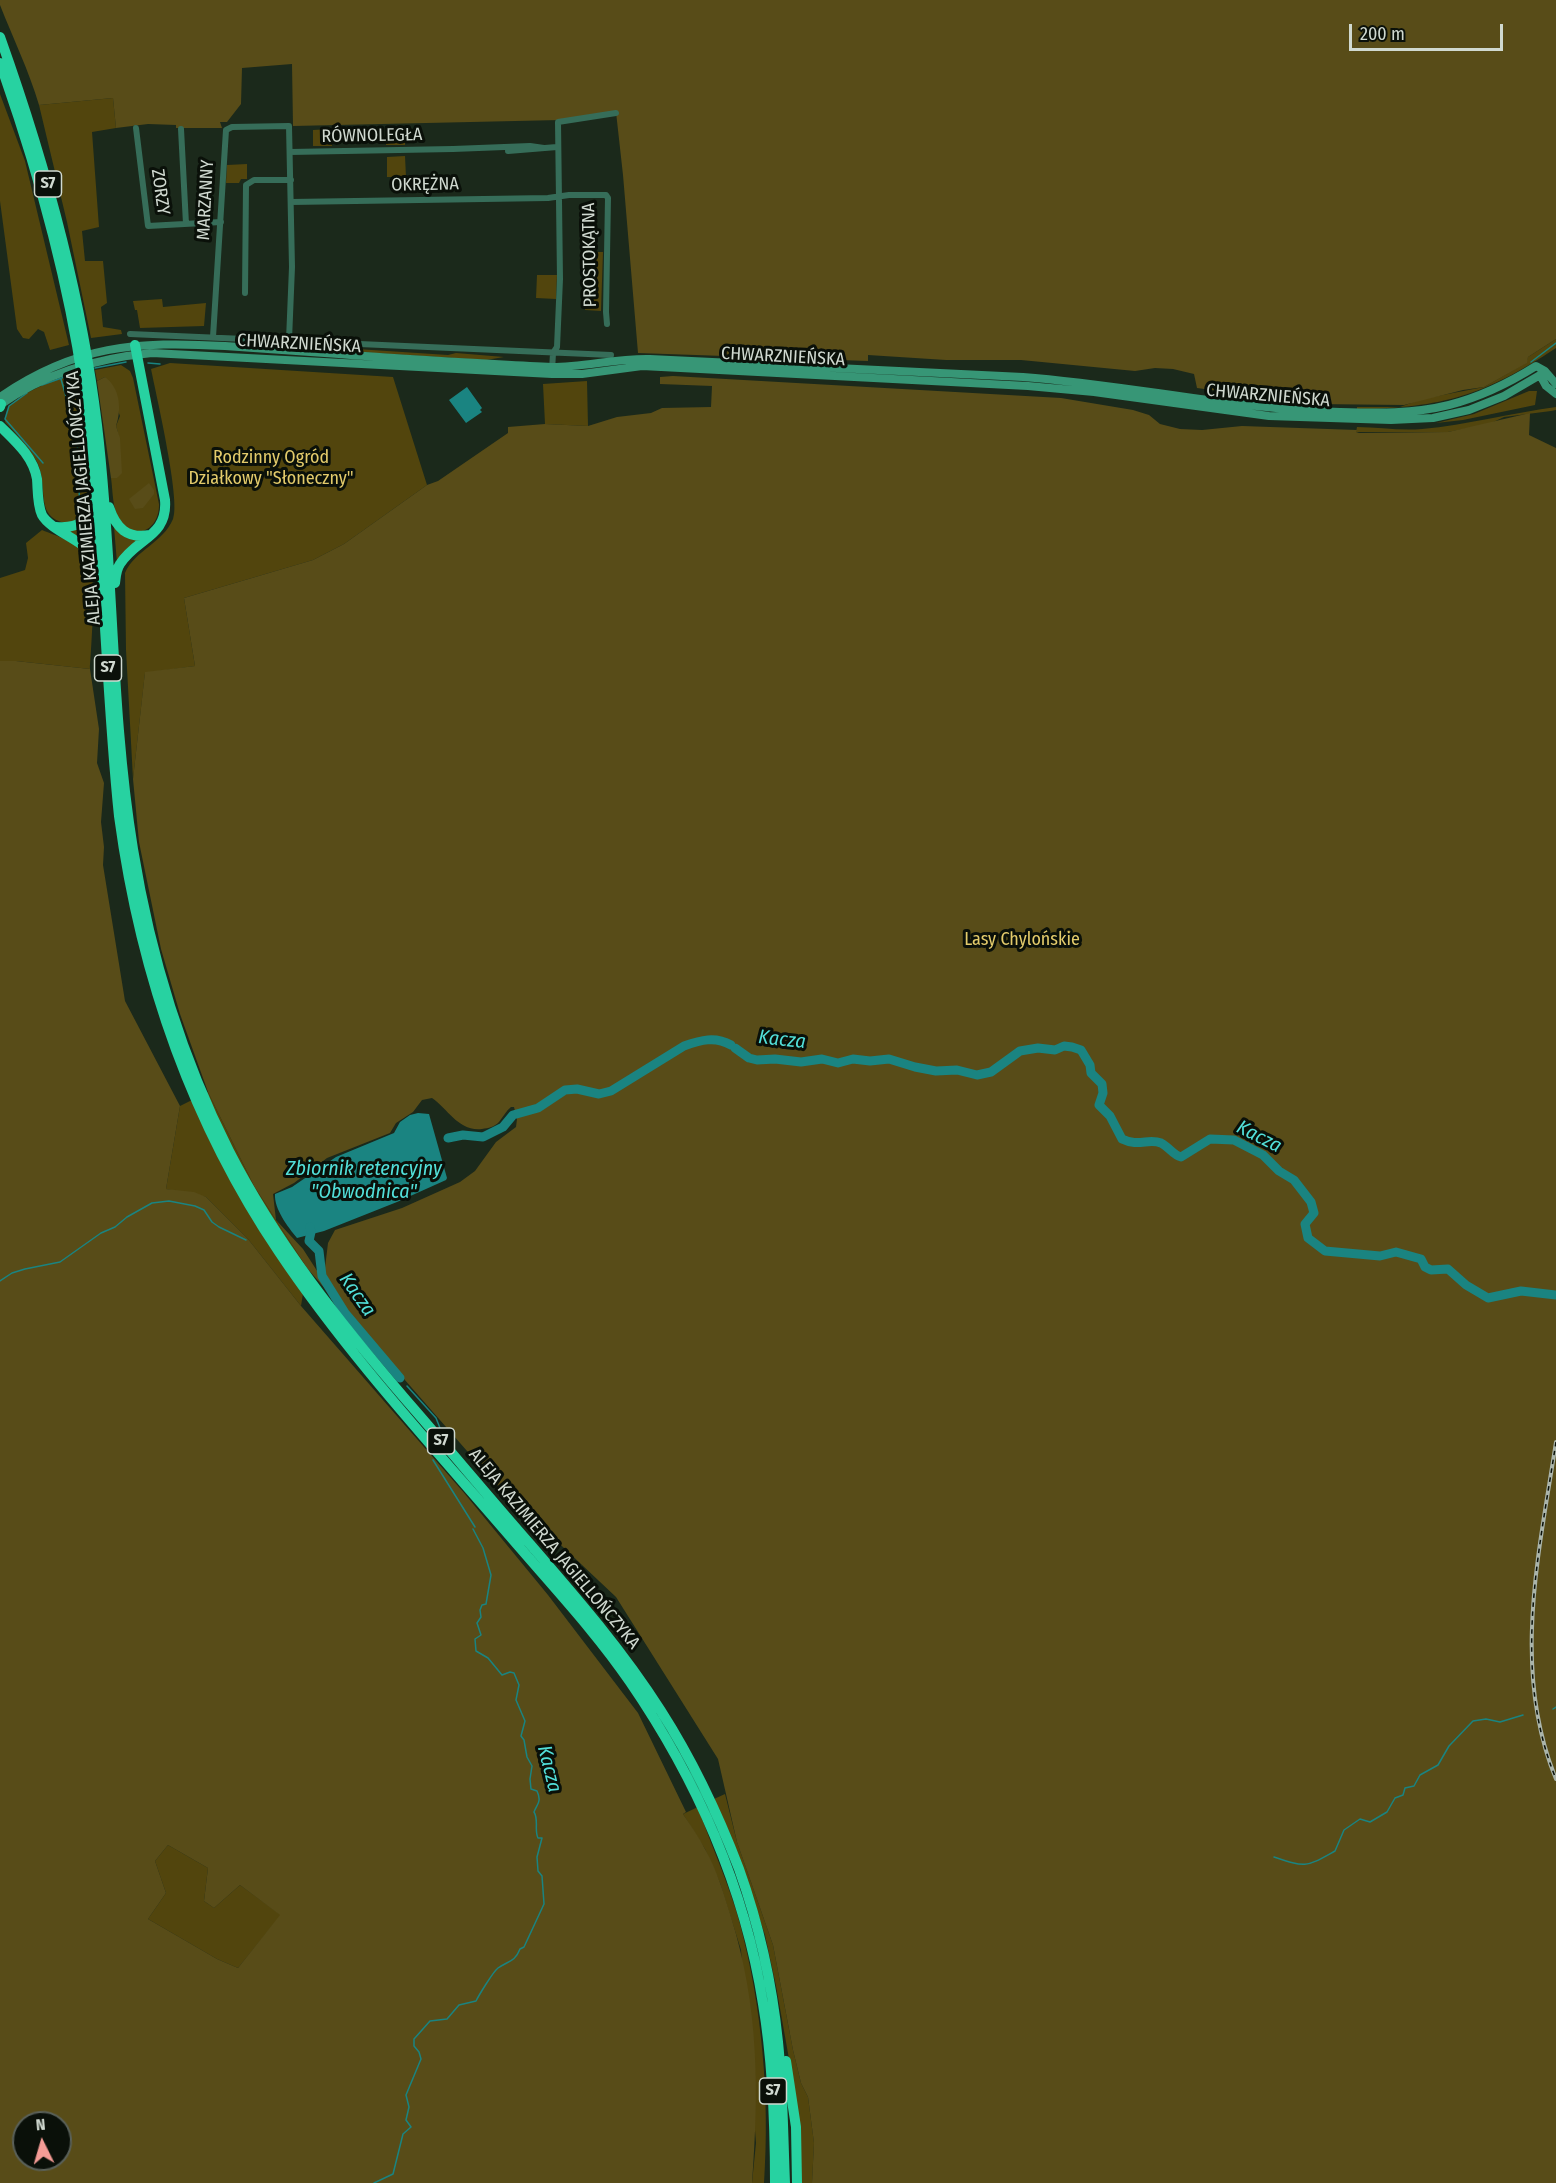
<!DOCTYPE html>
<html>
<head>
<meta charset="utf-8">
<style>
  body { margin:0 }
  #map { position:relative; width:1556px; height:2183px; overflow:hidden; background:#1b291b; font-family:"Fira Sans Condensed",sans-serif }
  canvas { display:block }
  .north { position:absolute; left:12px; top:2111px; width:60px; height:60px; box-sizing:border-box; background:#0a1009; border:2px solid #596059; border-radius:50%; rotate:355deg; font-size:16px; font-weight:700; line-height:24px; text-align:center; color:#d0d9d0 }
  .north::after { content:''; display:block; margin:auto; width:21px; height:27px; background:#f59c96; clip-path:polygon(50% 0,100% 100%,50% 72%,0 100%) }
  .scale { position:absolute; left:1349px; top:24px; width:154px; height:27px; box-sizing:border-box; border:3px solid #d0d9d0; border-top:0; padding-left:8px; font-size:18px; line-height:21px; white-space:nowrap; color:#d0d9d0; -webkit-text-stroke:4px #0a1009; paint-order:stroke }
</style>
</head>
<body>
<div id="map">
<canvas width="1556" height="2183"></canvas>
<div class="north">N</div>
<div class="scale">200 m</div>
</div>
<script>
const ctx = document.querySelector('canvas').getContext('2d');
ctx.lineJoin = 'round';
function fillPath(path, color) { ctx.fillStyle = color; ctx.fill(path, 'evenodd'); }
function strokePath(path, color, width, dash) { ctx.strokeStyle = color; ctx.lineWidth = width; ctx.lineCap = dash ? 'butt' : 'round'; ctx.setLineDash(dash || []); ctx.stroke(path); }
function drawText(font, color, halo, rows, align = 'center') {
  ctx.font = font + ' "Fira Sans Condensed",sans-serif'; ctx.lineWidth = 6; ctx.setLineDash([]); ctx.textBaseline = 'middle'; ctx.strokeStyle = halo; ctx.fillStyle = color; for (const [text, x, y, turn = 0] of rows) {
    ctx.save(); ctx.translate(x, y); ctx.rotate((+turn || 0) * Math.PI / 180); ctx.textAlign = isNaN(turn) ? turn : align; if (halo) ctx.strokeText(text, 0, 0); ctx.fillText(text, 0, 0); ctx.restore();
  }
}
const green = new Path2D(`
  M0,94L25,161L69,345L50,350L44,332L38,329L29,339L23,338L17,329L0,201Z
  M113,98L116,128L92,132L99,227L82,231L85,261H103L107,303L101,307L103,327L121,330L122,334L91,338L67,222L39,105Z
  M405,127V145H386V128Z
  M331,129L332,146H313V130Z
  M405,156L406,177H387V157Z
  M247,164V179H241L239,183H226L227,165Z
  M586,252H603L601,311L585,310Z
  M537,275H557L556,299L536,298Z
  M162,299L163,307L206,303L204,326L140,328L137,310H135L133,301Z
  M1556,339V348C1485,395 1443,408 1357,409V407H1400L1422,399L1484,387L1526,363L1528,357Z
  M311,346L448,355L456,353L504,357L486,360L311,349Z
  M170,363L393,377L427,485L344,544L313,560L184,598L195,666L145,673L133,779L126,650L125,573C135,550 163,543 173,519C181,501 156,394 151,369Z
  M121,365L130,371L133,378L159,504C160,529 135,543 120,520C112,509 113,491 111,478H117C119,459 122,443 116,426L120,416L105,377L97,381L95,370Z
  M76,372L88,496L85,515L70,524C32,518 50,490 37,462C29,447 16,434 5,422C6,417 6,412 8,408C17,394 59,378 76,372Z
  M587,381L588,426L545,424L543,384Z
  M1529,391H1537L1535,405L1463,420L1436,423L1474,414Z
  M1556,407V410L1551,411L1504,417L1489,424L1448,432H1356L1357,427C1379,427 1400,431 1422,429C1467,425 1511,413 1556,407Z
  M93,514L95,552L65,530Z
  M114,527L141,540L117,563Z
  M42,530C57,536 77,542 87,556C98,571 91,647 90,669L16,661H0V578L25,570L28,558L26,543Z
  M208,1092L254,1186L307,1268L301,1306L248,1239L206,1197L166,1189L180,1106Z
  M725,1794L737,1842L773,1945L793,2050L801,2083L808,2097L814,2143L812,2183H801L794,2087L776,1986L765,1935L739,1859L714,1799Z
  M698,1807C711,1846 729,1883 740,1924C762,2007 770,2096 764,2183H752L756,2143L741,1950L720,1883L705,1849L683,1814Z
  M168,1845L208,1868L204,1901L214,1908L240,1885L281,1915L238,1968L217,1959L148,1919L166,1893L155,1861Z`);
const forest = new Path2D(`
  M0,0H1556V339L1528,357L1527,363L1484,387L1463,390L1404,405L1315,404L1197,388L1194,374L1173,369L1155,368L1135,371L1021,360H946L868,355V361L638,353L623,175L616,112L560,120L293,126L292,64L242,68L241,104L227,122H220L222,128H176V125L148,124L116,128L113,98L39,105C29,71 13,38 0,5Z
  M673,376L1061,398L1133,410L1149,415L1160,424L1180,429L1202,430L1242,426L1357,430L1356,432L1359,433L1448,432L1530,413L1529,435L1556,448V2183H812L814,2143L808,2097L801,2083L793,2050L773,1945L737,1842L718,1759L616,1597L495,1483L307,1268L254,1186L208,1092L180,1014L161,949L139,842L133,779L145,672L195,666L184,598L313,560L344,544L427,485L438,481L508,433V427L545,424L588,426L617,417L651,413L662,408L711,407L712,386L660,384V377ZM432,1098C448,1109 459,1132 482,1129C489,1128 494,1127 499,1122C503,1117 506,1111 511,1107H514L517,1119L516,1127L496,1142L475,1171L460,1182L402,1208L335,1230L328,1243L324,1276L321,1277L303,1249L276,1220L273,1194L294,1183L327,1158L390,1133L396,1123L413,1112L422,1100Z
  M105,377C120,388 122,409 116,426L120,438L122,473L117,478H111L97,381Z
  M149,483L154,490V494L143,508L135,509L129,499Z
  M0,661H16L90,669L99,729L97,763L104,783L101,822L104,847L103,865L125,1001L180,1106L166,1189L194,1192L206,1197L248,1239L301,1306L465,1494L548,1595L638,1713L686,1812L683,1814C691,1826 699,1837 705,1849C717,1870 724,1894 731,1917C759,2007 759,2090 752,2183H0ZM168,1845L208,1868L204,1901L214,1908L240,1885L280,1915L238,1968L217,1959L148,1919L166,1893L155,1861ZM24,2123H60V2159H24Z`);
const water = new Path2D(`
  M467,387L482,408L480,410L482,412L466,423L449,400Z
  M418,1113L429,1114L447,1178L446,1180L397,1202L324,1231L297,1238C288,1227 274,1209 275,1194L292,1187L336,1157L394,1133L400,1122L410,1115Z`);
const stream = new Path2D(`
  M1531,362L1556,343
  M148,363L160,364
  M95,368L126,362
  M61,379L77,435L80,514
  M42,385L70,375
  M27,393L9,406L5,419L43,463
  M0,1281L12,1273L25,1269L60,1262L101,1233L115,1227L127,1217L152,1203L169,1201L195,1206L204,1210L212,1222L219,1227L246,1240
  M407,1386L436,1418L442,1433
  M433,1460L475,1527
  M1553,1709L1556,1707
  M1274,1857C1307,1868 1306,1867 1335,1851L1344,1830L1360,1819L1370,1822L1387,1812L1395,1798L1403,1795L1405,1788L1414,1786L1420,1775L1438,1765L1449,1746L1473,1721L1486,1719L1500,1722L1523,1715
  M374,2183L393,2174L403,2134L411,2127L406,2120L409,2107L406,2095L421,2059L419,2052L414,2046V2039L430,2021L447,2019L459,2005L476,2001C479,1995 493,1972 498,1968C508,1961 515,1962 520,1949L524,1947L544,1904L542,1876L538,1871L537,1857L542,1838H538C534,1830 539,1820 534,1812C537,1804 542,1802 537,1791L531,1789L530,1779L532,1766L527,1757L524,1740L521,1736L525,1721L516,1700L519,1685L514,1673L510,1672L502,1675L488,1658L476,1651L475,1639L481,1635L477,1623L481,1617L480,1610L482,1605L486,1604L491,1575L483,1548L473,1529`);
const river = new Path2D(`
  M735,1048L749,1058L757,1060L775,1059L801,1062L822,1059L838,1063L853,1059L870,1061L889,1059L915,1067L936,1071L957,1070L977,1075L991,1072L1020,1051L1038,1048L1055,1050L1064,1046L1072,1047L1081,1050L1090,1065L1091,1073L1102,1084L1103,1093L1099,1105L1110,1116L1122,1139C1138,1147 1149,1138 1161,1143C1169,1147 1173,1155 1181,1157L1210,1139L1234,1140L1263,1155L1279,1171L1294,1180L1311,1202L1314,1213L1305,1224L1308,1238L1325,1251L1380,1256L1396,1252L1421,1259L1425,1267L1431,1270L1448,1269L1466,1285L1488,1298L1521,1291L1556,1295
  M448,1138L463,1135L483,1137L503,1127L513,1115L538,1108L565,1090L577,1089L599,1094L611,1091L684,1046C701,1040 715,1036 731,1045
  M310,1227L311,1232L309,1241L319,1251L322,1276L345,1313L400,1378`);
const minor = new Path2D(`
  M136,128L148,226L221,222
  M181,129L186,224
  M508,151L557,147
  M290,152L453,149L530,146L544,148
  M291,202L548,198L569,195H606L608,198L606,312L607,324
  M245,293L246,185L254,180H291
  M130,334L611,355
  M213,337L226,130L232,127L289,126L292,267L289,340
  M552,371L553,353L557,347L560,279L558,122L616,113`);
const secondary = new Path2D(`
  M0,397C75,345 137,341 225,346C263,349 301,351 339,354C410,360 481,363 552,367C585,367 617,358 650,359L1023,377C1129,385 1233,409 1340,412C1377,413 1413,414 1449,405C1480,397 1509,383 1536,366L1545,371L1556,384
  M0,405C45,373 98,358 152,353L552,374H582L642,366L1028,386L1094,392L1269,416L1391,420L1433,418L1469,410L1504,396L1540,375L1546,386L1556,394`);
const motorway = new Path2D(`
  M0,37C45,163 81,292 97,425C114,566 110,709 133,849C150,954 181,1056 229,1151C276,1243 340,1323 407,1401C448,1448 488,1496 530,1544C576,1597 623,1651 661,1711C693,1761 718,1814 739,1869C759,1925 772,1983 778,2042C783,2089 783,2136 785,2183
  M0,63C37,167 67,273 83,383C104,526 104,672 119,816C140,972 191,1121 279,1252C350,1358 438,1452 521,1549C558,1592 598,1635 630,1682C696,1778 745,1888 763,2004C773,2063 775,2123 775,2183
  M0,407L1,404
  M0,426C15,441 33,456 37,479C38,490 37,504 42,515C49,528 75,538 86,548L91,554L97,571
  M109,507C116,528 127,539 150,535
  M56,527C81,529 88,520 92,496
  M115,583C116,576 116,570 120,564C136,538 168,537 165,500L135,345
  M786,2061L796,2127L797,2183`);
const rail = new Path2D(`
  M1556,1442C1539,1553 1511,1670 1556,1779`);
const shields = [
  [48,184,27],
  [108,668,27],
  [441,1441,27],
  [773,2091,27]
];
const shieldNames = [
  ["S7",48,184],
  ["S7",108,668],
  ["S7",441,1441],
  ["S7",773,2091]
];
const streetNames = [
  ["RÓWNOLEGŁA",372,136,-1],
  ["OKRĘŻNA",425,185,-1],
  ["ZORZY",160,192,82],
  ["MARZANNY",206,200,-87],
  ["PROSTOKĄTNA",590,255,-91],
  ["CHWARZNIEŃSKA",299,344,3],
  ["CHWARZNIEŃSKA",783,357,3],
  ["CHWARZNIEŃSKA",1268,396,5],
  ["ALEJA KAZIMIERZA JAGIELLOŃCZYKA",84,498,-95],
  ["ALEJA KAZIMIERZA JAGIELLOŃCZYKA",554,1549,50]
];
const parkNames = [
  ["Rodzinny Ogród",271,458],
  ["Działkowy \"Słoneczny\"",271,479],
  ["Lasy Chylońskie",1022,940]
];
const waterNames = [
  ["Kacza",782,1040,6],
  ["Kacza",1259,1137,27],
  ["Zbiornik retencyjny",364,1169],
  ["\"Obwodnica\"",364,1192],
  ["Kacza",357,1295,55],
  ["Kacza",549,1769,76]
];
fillPath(green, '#52450d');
fillPath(forest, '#584c18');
fillPath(water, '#1a8481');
strokePath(stream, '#1a8481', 1.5);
strokePath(river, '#1a8481', 9);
strokePath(minor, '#366d59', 6);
strokePath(secondary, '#379676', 8);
strokePath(motorway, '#27d2a1', 10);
strokePath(rail, '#aab4aa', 4);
strokePath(rail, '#0a1009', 1.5, [4.5]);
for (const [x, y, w] of shields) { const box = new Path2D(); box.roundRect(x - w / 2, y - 13, w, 26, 4.5); ctx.fillStyle = '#0a1009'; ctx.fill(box); strokePath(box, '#d0d9d0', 1.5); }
drawText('bold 16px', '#d0d9d0', null, shieldNames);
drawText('18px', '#d0d9d0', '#0a1009', streetNames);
drawText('18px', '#e3cb6b', '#0a1009', parkNames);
drawText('italic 20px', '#52dfd9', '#0a1009', waterNames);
</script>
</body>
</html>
